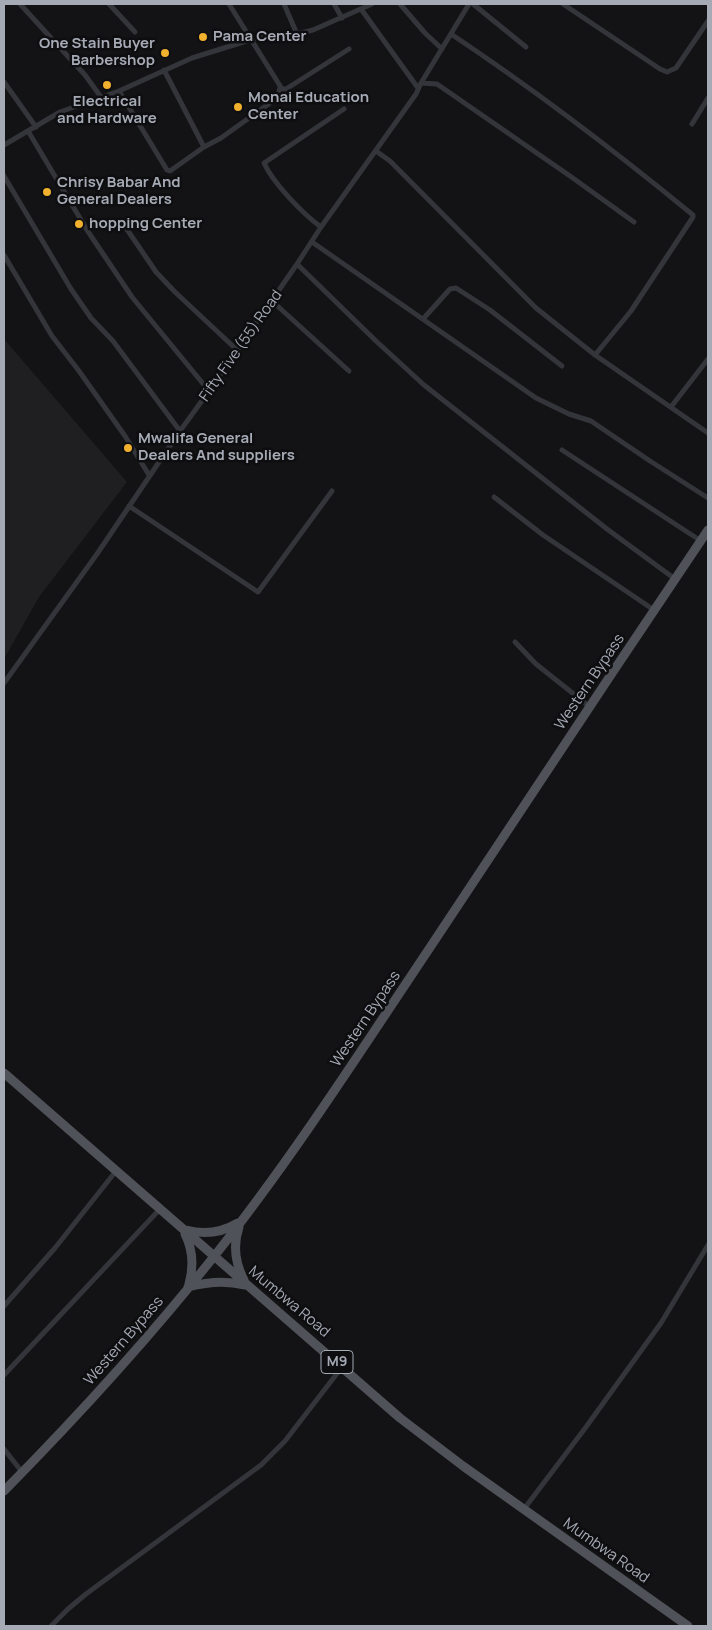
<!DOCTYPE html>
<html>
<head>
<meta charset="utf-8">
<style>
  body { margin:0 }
  #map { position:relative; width:712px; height:1630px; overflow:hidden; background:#131315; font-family:Manrope,sans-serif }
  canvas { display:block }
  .frame { position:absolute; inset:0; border:5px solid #a5aab5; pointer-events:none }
</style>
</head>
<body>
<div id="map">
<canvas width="712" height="1630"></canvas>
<div class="frame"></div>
</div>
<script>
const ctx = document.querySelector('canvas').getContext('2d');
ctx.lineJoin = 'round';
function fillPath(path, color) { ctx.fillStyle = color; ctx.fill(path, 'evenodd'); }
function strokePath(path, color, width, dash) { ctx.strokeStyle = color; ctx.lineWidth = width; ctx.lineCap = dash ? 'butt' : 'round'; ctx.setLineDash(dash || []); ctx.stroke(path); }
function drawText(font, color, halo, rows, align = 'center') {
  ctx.font = font + ' Manrope,sans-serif'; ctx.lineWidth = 5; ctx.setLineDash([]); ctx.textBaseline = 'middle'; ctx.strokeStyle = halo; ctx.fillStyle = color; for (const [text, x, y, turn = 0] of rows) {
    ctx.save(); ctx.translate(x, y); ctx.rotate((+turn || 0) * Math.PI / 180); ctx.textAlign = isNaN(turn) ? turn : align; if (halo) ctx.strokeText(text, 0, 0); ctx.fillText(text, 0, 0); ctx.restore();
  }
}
const built = new Path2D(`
  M4,339L127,482L39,597L4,659Z`);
const street = new Path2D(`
  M20,4L85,75L101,97
  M109,4L135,32
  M229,4L282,89H286L349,49
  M284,4L297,34
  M334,4L342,18
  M400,4L425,33L442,49
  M473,4L526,47
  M563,4L660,69L667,72L676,68L708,21
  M361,9L418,88
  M164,70L204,147
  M4,82L36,127
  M421,83L437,84L570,176L634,222
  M119,91L167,170L170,171L204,147L221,138L277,98L280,88
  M692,124L708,98
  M28,131L87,230L132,297L209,391
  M4,145L60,112L119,91L192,58L253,39L267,36L297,34L313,30L372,4
  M376,151L390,161L536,308L595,355L631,311L693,217V215C615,151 535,90 451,34
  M4,176L71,289L91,318L113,341L180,431
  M124,225L156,272L175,292L237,350
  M321,227C303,214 273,183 264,163L344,109
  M312,242L536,398L569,414L591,421L650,461L708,498
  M4,255L52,336L79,371L125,436L149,475
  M297,264L376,341L424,385L607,529L675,579
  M272,301L349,371
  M423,319L450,289L456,288L490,310L562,366
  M595,355L708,433
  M671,407L708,359
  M562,450L701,541
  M494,497L543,535L654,610
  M129,506L258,592L332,491
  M515,642L536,664L590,707
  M4,683L97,554L180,431L209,391L297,264L321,227L416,94L421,83L469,4
  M4,1306L55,1248L116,1171
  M4,1375L160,1209
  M4,1449L22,1472
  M524,1509L586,1427L661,1323L708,1245
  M51,1626L68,1609L86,1594L261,1465L285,1441L342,1367`);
const primary = new Path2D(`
  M4,1073L400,1418L463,1466L688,1626
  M239,1227C233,1245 235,1263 244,1280
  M186,1230C204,1235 221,1233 238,1223
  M185,1234C193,1250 194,1266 189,1284
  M188,1287C207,1282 225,1280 244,1285
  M4,1491C78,1416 150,1337 216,1254C293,1157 360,1052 429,949C522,809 614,669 708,530`);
const markers = [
  [203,37,5,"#f1b12f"],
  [165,53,5,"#f1b12f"],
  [107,85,5,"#f1b12f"],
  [238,107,5,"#f1b12f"],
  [47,192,5,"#f1b12f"],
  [79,224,5,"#f1b12f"],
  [128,448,5,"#f1b12f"]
];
const shields = [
  [337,1362,32]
];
const shieldNames = [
  ["M9",337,1362]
];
const poiNames = [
  ["Pama Center",213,37],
  ["One Stain Buyer",155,44,"right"],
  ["Barbershop",155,61,"right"],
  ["Monai Education",248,98],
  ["Center",248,115],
  ["Electrical",107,102,"center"],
  ["and Hardware",107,119,"center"],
  ["Chrisy Babar And",57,183],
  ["General Dealers",57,200],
  ["hopping Center",89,224],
  ["Mwalifa General",138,439],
  ["Dealers And suppliers",138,456]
];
const streetNames = [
  ["Fifty Five (55) Road",241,346,-55],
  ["Western Bypass",590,682,-56],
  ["Western Bypass",366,1019,-56],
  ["Mumbwa Road",289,1302,40],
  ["Western Bypass",124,1341,-49],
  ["Mumbwa Road",606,1551,35]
];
fillPath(built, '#1f1f22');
strokePath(street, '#34353a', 5);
strokePath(primary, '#505259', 9);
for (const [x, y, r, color] of markers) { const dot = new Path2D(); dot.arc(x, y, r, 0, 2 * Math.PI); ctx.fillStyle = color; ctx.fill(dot); strokePath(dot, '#0e0e10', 2); }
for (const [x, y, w] of shields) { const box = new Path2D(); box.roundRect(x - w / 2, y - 11.5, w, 23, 4); ctx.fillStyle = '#0e0e10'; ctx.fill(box); strokePath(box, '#a5aab5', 1); }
drawText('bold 14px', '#a5aab5', null, shieldNames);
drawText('bold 15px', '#a5aab5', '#0e0e10', poiNames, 'left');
drawText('15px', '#a5aab5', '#0e0e10', streetNames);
</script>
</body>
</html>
